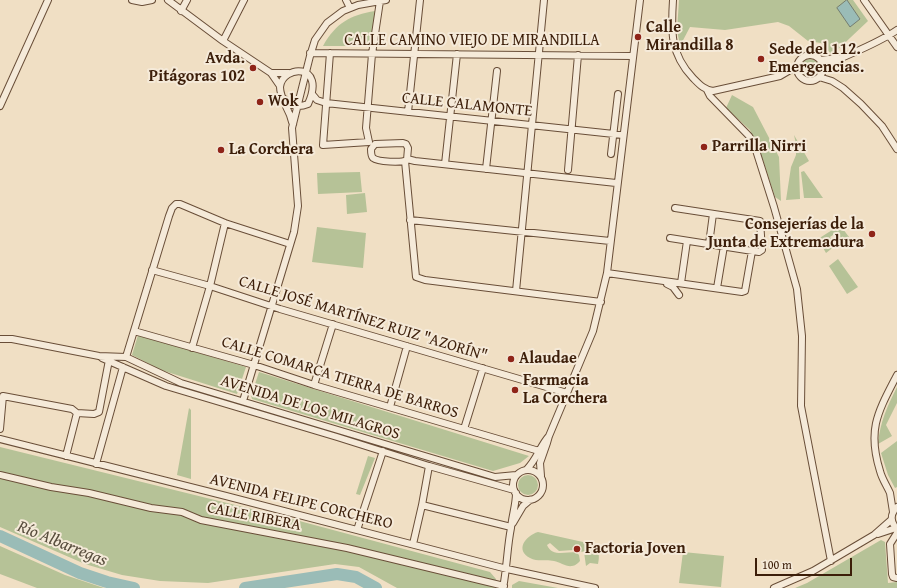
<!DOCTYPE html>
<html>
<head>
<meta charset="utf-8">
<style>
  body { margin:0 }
  #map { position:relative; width:897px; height:588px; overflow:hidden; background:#f0dfc4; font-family:"Gentium Book Plus",serif }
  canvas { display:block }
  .scale { position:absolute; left:755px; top:558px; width:97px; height:18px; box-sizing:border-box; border:2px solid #3c1e09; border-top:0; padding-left:5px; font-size:12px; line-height:14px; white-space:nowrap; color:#3c1e09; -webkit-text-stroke:3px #f5ead9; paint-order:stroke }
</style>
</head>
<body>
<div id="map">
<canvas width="897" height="588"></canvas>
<div class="scale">100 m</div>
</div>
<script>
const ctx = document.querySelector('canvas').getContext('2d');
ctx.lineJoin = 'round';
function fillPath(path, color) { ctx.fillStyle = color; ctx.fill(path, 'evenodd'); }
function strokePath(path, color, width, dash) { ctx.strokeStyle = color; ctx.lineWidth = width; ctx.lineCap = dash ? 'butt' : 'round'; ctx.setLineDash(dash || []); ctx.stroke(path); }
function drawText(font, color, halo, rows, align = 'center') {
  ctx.font = font + ' "Gentium Book Plus",serif'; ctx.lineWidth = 4; ctx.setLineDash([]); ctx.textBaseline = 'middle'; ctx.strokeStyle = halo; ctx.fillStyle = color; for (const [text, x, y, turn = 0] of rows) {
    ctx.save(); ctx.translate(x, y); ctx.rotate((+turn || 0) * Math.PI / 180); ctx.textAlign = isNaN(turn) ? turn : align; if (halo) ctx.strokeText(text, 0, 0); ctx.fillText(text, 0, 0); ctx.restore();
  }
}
const green = new Path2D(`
  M679,0H853L868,21L832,55L821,43L808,41L789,26L778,22L725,30L690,27L680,46L677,30Z
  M375,11L372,46H323C336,23 350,15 375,11Z
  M801 68a9 9 0 1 1 18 0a9 9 0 1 1-18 0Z
  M732,95L753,107L779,157L781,201L775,197L763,160L750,130L726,108Z
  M794,135L809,161L799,167L800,199L786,200L791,167L796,155V144Z
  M804,171L823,198H804L801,172Z
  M360,172L362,192L318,194L317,173Z
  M365,193L367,212L347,214L346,195Z
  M840,225L849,237L839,244L833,235L830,237L835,246L826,253L818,239Z
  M317,227L366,233L363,268L312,262Z
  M838,259L858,287L847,294L829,266Z
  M138,335L246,367L237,394L161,370L132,355Z
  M259,372L529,456L520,463L493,471L252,399L251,396Z
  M897,387V403L886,425L892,436L878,444C880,422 887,407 897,387Z
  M189,408L191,410V479L177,475Z
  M897,441V487L895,488L888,475L881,453Z
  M0,447L292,519L490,572L496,579L494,588H397L359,567L335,564L208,583L160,581L122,575L85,564L0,527Z
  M368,456L375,458L360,495L356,494Z
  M518 485a10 10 0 1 1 20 0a10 10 0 1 1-20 0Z
  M538,532L592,544C599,550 600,555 598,564L590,563L586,566L584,552L573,550L559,551L550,543L547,545C552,557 565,552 576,552L579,555L580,561C578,563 575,566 572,566C566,567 560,562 554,561C547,559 537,562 530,558C515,550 525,536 538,532Z
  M881,540L885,542L888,583L897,582V588H795L807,583Z
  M0,546L65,575L104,588H37L0,574Z
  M683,552L724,556L721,587L679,583Z
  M519,581L558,588H512V585Z`);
const water = new Path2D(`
  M847,0L860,19L850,27L837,8Z`);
const river = new Path2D(`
  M0,536L80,573L107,582L134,588
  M245,588L337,574L356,577L376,588`);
const street = new Path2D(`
  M132,0L142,2L152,0
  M168,0L223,41L271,73L280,86
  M346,0L350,8
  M673,0C671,31 670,54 693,78C699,84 704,90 713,91L780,76L797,66
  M864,0L897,47
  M181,11L187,0
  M223,41L244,0
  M310,53L633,56
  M330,53L323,145L369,142
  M797 68a13 13 0 1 1 26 0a13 13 0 1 1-26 0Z
  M820,60L837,58
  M823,67C847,54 874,46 897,30
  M271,73H289
  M819,77L832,81L843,88L861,104L882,126L897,149
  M707,90L710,96L749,136L754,144L774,207L797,289L802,336L801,406L831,561
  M312,94L317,100L326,103L623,135
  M283,98C290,106 298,108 308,104C327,62 282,65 280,87C280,96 285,104 289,113C291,116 291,121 293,124
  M0,106L48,0
  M408,112L420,0
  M369,142L366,128L372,54L380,1
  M403,143L406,144L408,148L407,160C402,163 378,162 373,158C371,156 371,152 371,149L375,144Z
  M611,154L618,94
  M407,159L415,161L616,183
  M405,161L416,277L425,280L601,302
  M445,164L457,54
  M486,169L497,71
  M568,170L578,55
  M410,220L610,241
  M670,238L759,252L762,250L760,221L675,208
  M709,244L713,214
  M152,270L210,286L280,309L567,393
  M607,273L742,292L745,291L752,251
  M681,283L687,241
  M667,284L673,287L679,295
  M717,288L724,246
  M516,291L544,0
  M134,331L254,365L314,385L539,451
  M0,339H12L99,356L126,357L181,383L495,477L516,475
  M192,348L210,286L225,223
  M126,357L169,216L172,208L176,204H180L225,223L290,244
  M102,358L166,386L337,437L429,466L514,490
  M314,385L333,324
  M243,401L294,232L298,206L292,128L310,56L315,40L327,23L343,11L358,5L386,0
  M390,407L407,346
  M0,429L3,396L72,409L77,413L94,414L99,412L109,360
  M464,429L483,368
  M0,439L226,496L507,569L595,588
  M66,456L77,413
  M96,464L123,367
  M527,469C537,459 540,446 549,436
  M513 485a15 15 0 1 1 30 0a15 15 0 1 1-30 0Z
  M0,475L51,487L89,493L151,508L182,512L201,520L347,548L504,586
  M541,476L540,463L547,443L549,436L593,331L607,273L640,0
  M422,505L511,527
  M897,507C890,514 890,522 897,529
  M893,512C892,506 891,499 890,493C887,486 882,479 880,471C867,429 878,412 897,375
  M513,523L523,506L530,500
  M357,530L383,451
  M897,533L890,544L892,574L893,577L897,578
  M878,534L896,528
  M413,544L422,505L429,466
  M503,588C507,568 507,548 511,528C512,516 516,505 516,493
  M774,588L813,571L874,535L891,520`);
const markers = [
  [638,37,4,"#8f2418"],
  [761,59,4,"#8f2418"],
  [253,68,4,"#8f2418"],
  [260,102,4,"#8f2418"],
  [704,147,4,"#8f2418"],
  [221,150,4,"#8f2418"],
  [872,234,4,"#8f2418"],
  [511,359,4,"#8f2418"],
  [515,390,4,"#8f2418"],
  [577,549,4,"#8f2418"]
];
const poiNames = [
  ["Calle",646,28],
  ["Mirandilla 8",646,46],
  ["Sede del 112.",769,50],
  ["Emergencias.",769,68],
  ["Avda.",245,59,"right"],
  ["Pitágoras 102",245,77,"right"],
  ["Wok",268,102],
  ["Parrilla Nirri",712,147],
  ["La Corchera",229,150],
  ["Consejerías de la",864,225,"right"],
  ["Junta de Extremadura",864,243,"right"],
  ["Alaudae",519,359],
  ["Farmacia",523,381],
  ["La Corchera",523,399],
  ["Factoria Joven",585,549]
];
const streetNames = [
  ["CALLE CAMINO VIEJO DE MIRANDILLA",472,41],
  ["CALLE CALAMONTE",467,105,6],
  ["CALLE JOSÉ MARTÍNEZ RUIZ \"AZORÍN\"",363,319,17],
  ["CALLE COMARCA TIERRA DE BARROS",340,378,17],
  ["AVENIDA DE LOS MILAGROS",310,408,17],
  ["AVENIDA FELIPE CORCHERO",301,502,14],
  ["CALLE RIBERA",254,517,11]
];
const waterNames = [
  ["Río Albarregas",62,544,22]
];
fillPath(green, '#b6c297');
fillPath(water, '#9abcb7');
strokePath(water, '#747d71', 1);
strokePath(river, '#9abcb7', 12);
strokePath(street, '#694e38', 8);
strokePath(street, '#f5ead9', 6);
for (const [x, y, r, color] of markers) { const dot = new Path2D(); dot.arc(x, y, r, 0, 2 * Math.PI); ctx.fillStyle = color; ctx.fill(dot); strokePath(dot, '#f5ead9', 1.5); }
drawText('bold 16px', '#3c1e09', '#f5ead9', poiNames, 'left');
drawText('16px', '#3c1e09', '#f5ead9', streetNames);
drawText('italic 17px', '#584d3d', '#f5ead9', waterNames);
</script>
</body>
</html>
